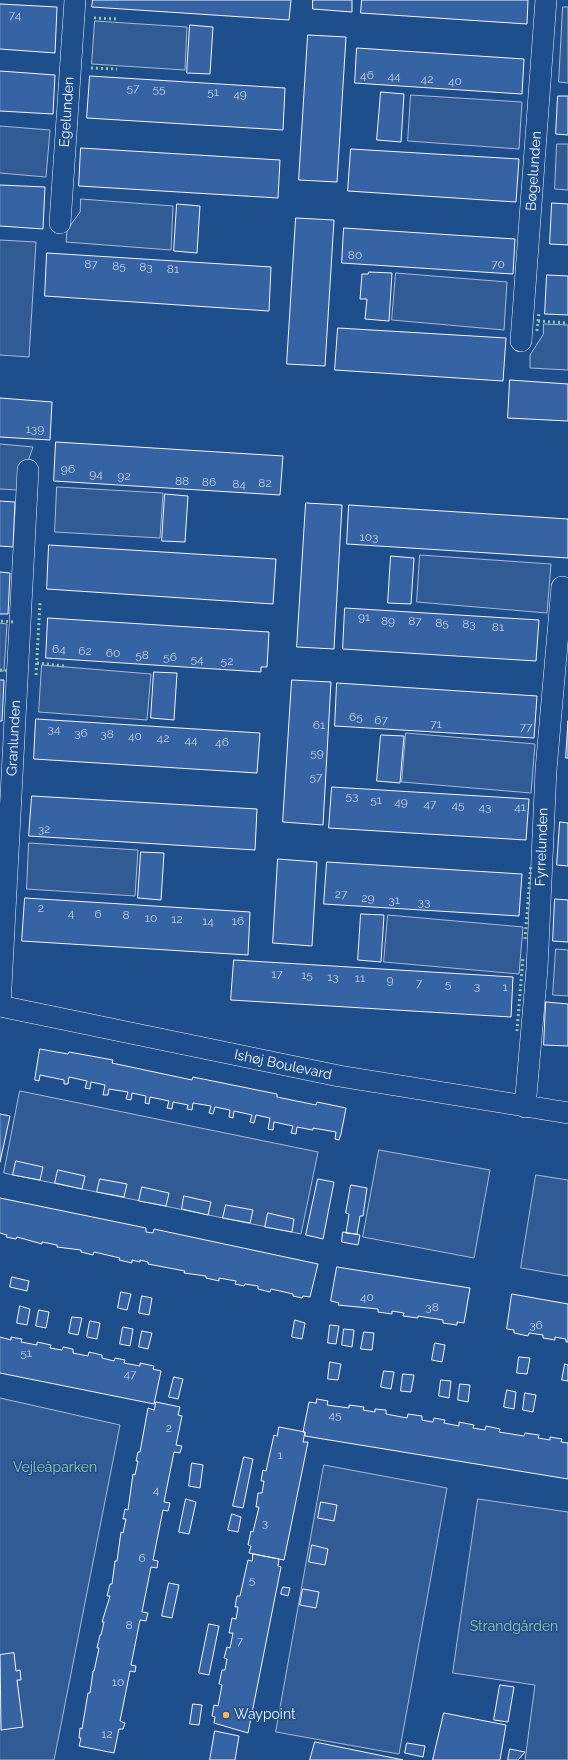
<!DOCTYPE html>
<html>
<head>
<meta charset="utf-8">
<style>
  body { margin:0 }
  canvas { display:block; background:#1f4e8c }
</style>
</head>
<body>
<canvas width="568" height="1760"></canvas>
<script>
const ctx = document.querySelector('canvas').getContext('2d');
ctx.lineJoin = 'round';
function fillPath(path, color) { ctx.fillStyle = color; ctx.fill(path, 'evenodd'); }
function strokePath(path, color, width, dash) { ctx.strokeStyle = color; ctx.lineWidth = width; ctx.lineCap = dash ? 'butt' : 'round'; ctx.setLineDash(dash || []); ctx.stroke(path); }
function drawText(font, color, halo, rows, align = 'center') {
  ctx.font = font + ' Raleway,sans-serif'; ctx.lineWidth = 3; ctx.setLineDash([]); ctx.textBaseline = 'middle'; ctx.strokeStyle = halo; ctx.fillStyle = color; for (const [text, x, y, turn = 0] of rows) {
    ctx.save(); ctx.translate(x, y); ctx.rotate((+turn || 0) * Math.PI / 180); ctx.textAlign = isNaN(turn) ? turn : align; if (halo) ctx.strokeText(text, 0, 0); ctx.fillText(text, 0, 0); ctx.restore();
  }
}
const built = new Path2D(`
  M563,7H568V83L559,82Z
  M95,21L187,27L185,70L92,64Z
  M411,95L522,102L519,149L408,141Z
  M0,126L50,130L46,177L0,173Z
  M557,144H568V190L555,189Z
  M81,199L173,206L171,250L66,242L67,230L80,212Z
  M0,240L36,242L29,357L0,355Z
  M396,273L507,282L504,330L392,320Z
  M544,324L568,325V370L530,368V355L543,335Z
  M0,444L33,447L18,490L0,489Z
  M57,487L163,493L160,538L55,532Z
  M420,555L551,564L547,613L417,602Z
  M0,623L7,624L4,671H0Z
  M42,665L151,674L147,720L39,712Z
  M406,733L535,744L531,793L402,782Z
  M29,843L138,850L135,896L27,889Z
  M388,915L523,927L519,974L384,962Z
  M556,949L568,950V996L553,995Z
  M20,1091L318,1152L301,1234L4,1173Z
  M379,1150L490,1170L474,1258L363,1237Z
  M536,1175L568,1180V1276L521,1268Z
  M0,1398L120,1425L54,1760H0Z
  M324,1465L447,1488L399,1754L276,1732Z
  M478,1499L568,1512V1760H525L535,1685L453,1673Z`);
const building = new Path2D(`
  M93,0H291L289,20L92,7Z
  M313,0H352V12L313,9Z
  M362,0H528L527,24L361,13Z
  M0,4L57,7L55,53L0,49Z
  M190,25L213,27L210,74L187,73Z
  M308,35L346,37L337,182L299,180Z
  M357,48L524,59L522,94L355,83Z
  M0,71L55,75L53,114L0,111Z
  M90,76L285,88L283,130L87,118Z
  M381,92L404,94L401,142L377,140Z
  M558,96H568V135L556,134Z
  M81,148L280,160L278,198L79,186Z
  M351,149L519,159L516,202L348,191Z
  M0,185L45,187L43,229L0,226Z
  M552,203L568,204V245L550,244Z
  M177,204L200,206L197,253L174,251Z
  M296,218L334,220L325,366L287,364Z
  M344,228L515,239L513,274L342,263Z
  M47,253L271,267L269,311L45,296Z
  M369,272L392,273L389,321L365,319L367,299H360L362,274H368Z
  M547,275L568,276V315L545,314Z
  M338,328L506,338L503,381L335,370Z
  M510,380L568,384V421L508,418Z
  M0,398L52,402L50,440L0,437Z
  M56,442L283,456L280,495L54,481Z
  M165,494L188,496L185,542L162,541Z
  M0,501L15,502L13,547L0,546Z
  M306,503L342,505L334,649L297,647Z
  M349,505L568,519V558L347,544Z
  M49,545L276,559L273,604L47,589Z
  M391,556L414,558L411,604L388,603Z
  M0,572L10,573L8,614H0Z
  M345,608L539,620L536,661L343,649Z
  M48,618L269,632L267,667H261V672L46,658Z
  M154,672L177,673L174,720L151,718Z
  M0,680H4L2,721H0Z
  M292,680L331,682L323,825L283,822Z
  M337,683L537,696L534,738L335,726Z
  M36,719L260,733L257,773L34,759Z
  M568,721V758H566Z
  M381,735L404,736L400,783L377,781Z
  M332,787L529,799L526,840L329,828Z
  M32,796L257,809L255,850L29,836Z
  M560,822L568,823V866L557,865Z
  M141,852L164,853L161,900L138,898Z
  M278,859L317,862L312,946L273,943Z
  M327,862L522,874L519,916L324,904Z
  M25,898L250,912L248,955L22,941Z
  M555,899L568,900V942L553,941Z
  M361,914L384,915L381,962L358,960Z
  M234,960L513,977L511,1017L231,1000Z
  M546,1002L568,1004V1046L544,1045Z
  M40,1049L68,1054L69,1052L113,1060L112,1063L192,1080L193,1077L277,1094V1097L316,1105L317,1102L346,1108L341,1134L339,1140L335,1139L336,1132L313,1128V1130L297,1127L296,1134L291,1133L293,1126L274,1122L273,1130L268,1129L270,1118L256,1115L254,1123L250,1122L252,1115L234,1111L233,1118L229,1117L230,1110L215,1107L213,1114L209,1113L211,1106L193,1103L192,1110L187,1109L188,1105L173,1102L172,1109L167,1108L169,1101L150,1097L149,1104L145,1103L146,1096L132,1093L131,1100L126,1099L128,1092L109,1089L108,1095H103L105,1085L91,1082L90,1089L85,1088L87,1081L69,1077L68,1084H64V1080L40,1075L39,1081L35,1080Z
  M0,1114L10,1116L0,1162Z
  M16,1161L43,1167L40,1180L13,1175Z
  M58,1170L85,1176L82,1189L55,1183Z
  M100,1179L127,1184L124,1197L97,1192Z
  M318,1179L334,1182L323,1239L306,1235Z
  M351,1185L367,1188L363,1216H360L357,1234L346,1233L349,1214L346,1213Z
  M142,1187L169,1193L166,1206L139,1201Z
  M184,1196L211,1202L208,1215L182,1209Z
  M0,1198L146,1228V1232L153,1233L154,1229L318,1264L310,1297L303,1296L302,1298L293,1296V1294L271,1289L270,1292L258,1289V1286L245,1284L244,1286L235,1284L236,1281L219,1278V1281L206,1278V1276L184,1273L185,1271L148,1264V1262L140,1260V1262L132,1260V1263L119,1260L120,1258L94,1252L93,1255L81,1252V1250L57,1247V1245L42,1242V1244L17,1237L16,1239L6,1237L7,1235L0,1233Z
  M226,1205L253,1210L250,1223L223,1218Z
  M268,1213L294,1219L292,1232L265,1227Z
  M343,1232L360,1235L358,1245L342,1242Z
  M337,1267L470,1288L464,1323L457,1322V1325L443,1323V1320L418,1316V1318L403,1316L404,1313L392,1311V1314L378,1312V1309L338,1305L339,1303L331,1301Z
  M12,1277L29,1281L27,1291L10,1287Z
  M121,1292L131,1294L127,1310L118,1308Z
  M512,1294L568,1304V1342H566V1339L555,1337V1340L543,1338V1335L529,1333L528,1336L514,1333V1330L507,1329Z
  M142,1296L152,1298L149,1315L139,1313Z
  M20,1306L30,1309L27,1325L17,1323Z
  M39,1310L49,1312L46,1328L36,1326Z
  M72,1317L82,1318L78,1335L69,1333Z
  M295,1320L305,1323L302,1339L292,1337Z
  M90,1321L100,1323L97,1339L87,1337Z
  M330,1325L339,1326L336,1344L328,1343Z
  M123,1327L133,1329L130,1346L120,1344Z
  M344,1329L354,1330L352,1347L342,1345Z
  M142,1331L152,1333L148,1349L139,1347Z
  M364,1332L374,1333L372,1350L361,1349Z
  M0,1337L11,1340V1337L22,1339L21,1342L37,1345V1342L51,1345L50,1348L62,1350L63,1347L73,1349V1353L88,1356L89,1352L102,1355V1358L114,1361L115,1358L125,1360L124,1363L140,1366V1363L154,1366L153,1369L161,1371L154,1404L0,1373Z
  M435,1343L445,1345L442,1362L432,1360Z
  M519,1357L530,1358L527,1374L517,1373Z
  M330,1362L341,1364L338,1380L328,1379Z
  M565,1364L568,1365V1381L562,1380Z
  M384,1371L394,1372L391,1389L381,1387Z
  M403,1374L414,1375L411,1392L401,1391Z
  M174,1377L183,1379L178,1399L169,1397Z
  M441,1380L451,1381L449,1398L439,1396Z
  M460,1384L470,1385L468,1402L458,1400Z
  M507,1390L516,1392L514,1409L504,1407Z
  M525,1393L536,1395L533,1412L523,1410Z
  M317,1399L328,1401L327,1405L349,1408V1405L364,1407L363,1410L375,1412V1409L386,1410V1414L407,1418L408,1414L422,1416V1420L433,1422L434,1418L445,1420L444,1423L459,1426V1422L474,1425L473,1428L485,1430L486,1426L500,1429L499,1432L524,1436L525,1433L539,1435L538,1438L550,1440V1437L562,1439L561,1442L568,1443V1479L305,1436V1432H303L309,1402L316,1403Z
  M156,1402L180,1407L178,1415L182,1416L176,1445L182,1446L180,1453L174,1452L164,1502L170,1503L168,1511L163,1510L153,1560L158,1561L157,1568L151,1567L142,1612L148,1613L146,1621L140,1620L131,1665L136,1666L135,1672L130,1671L120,1721L125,1723L123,1729H119L114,1753L79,1746L81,1738H79L80,1728L82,1729L88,1693H90L93,1671H94L99,1648H97L100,1635H101L104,1622H102L110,1596H107L110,1584H112L115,1561H117L121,1532L123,1533L126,1519H123L125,1509L128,1510L133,1474L135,1475L138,1461H136L138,1452H140L148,1408L154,1410Z
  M279,1427L305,1432L303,1442H308L284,1560L249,1553L251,1546L248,1545L251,1531L253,1532L259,1507H256L258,1493H262L264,1481H261L263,1470L266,1471L274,1435L277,1436Z
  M244,1457L253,1459L243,1508L233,1506Z
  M192,1463L203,1465L200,1488L189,1486Z
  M186,1499L196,1502L189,1534L179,1532Z
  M321,1502L337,1505L334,1521L318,1518Z
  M232,1514L241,1517L238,1532L228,1530Z
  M312,1545L328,1549L325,1565L309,1562Z
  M253,1554L279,1559L278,1566L281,1567L248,1733L214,1723L215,1717L212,1716L214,1705L218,1706L222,1685L219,1684L222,1670H225L227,1659L224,1658L227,1647L230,1648L233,1633H229L232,1618L236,1619L238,1607H235L237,1596H240L248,1560L252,1561Z
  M169,1583L179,1585L172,1618L162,1616Z
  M283,1587L290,1588L288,1596L281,1594Z
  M303,1589L319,1592L316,1608L300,1605Z
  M209,1624L219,1626L209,1675L199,1673Z
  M14,1653L16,1671L20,1670L21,1680H17L23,1727L1,1730L0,1655Z
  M500,1685L514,1687L508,1722L494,1720Z
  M193,1704L202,1705L199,1725L190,1724Z
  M444,1713L506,1725L500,1760H433Z
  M215,1731L239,1736L235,1760H210Z
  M315,1742L403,1760H310Z
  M407,1743L425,1746L423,1757L405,1753Z
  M510,1749L525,1752L518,1760H508Z`);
const minor = new Path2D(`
  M60,223L75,0
  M521,341L546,0
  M0,1006L339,1076L568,1113
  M0,1006L28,470
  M525,1107L537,969L546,770L562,587`);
const hedge = new Path2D(`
  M94,18L119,19
  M91,68L117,69
  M538,321L568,323
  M537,331L539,312
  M1,621L13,622
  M37,663L64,666
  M0,670L9,671
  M36,675L40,603
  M525,939L531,864
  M517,1031L523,957`);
const markers = [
  [226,1715,4,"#ffb74d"]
];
const numberNames = [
  ["74",15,15],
  ["46",367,75],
  ["44",394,76],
  ["42",427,79],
  ["40",455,81],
  ["57",133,88],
  ["55",159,89],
  ["51",213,92],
  ["49",240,94],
  ["80",355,255],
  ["87",91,264],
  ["70",498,264],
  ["85",119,266],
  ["83",146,267],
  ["81",173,269],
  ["139",35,429],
  ["96",68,469],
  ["94",96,474],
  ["92",124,476],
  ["88",182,481],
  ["86",209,482],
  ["82",265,483],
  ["84",239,484],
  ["103",369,537],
  ["91",364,617],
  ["89",388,621],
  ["87",415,621],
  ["85",442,623],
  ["83",469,624],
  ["81",498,627],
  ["64",59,649],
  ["62",85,651],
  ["60",113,653],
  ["58",142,655],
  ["56",170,657],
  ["54",197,659],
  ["52",227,661],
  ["65",356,717],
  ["67",381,720],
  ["71",436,724],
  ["61",319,725],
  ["77",526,727],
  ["34",54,729],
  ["36",81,733],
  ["38",107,734],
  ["40",135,736],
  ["42",163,738],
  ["44",191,740],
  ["46",222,742],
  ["59",317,753],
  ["57",316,777],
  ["53",352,796],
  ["51",376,800],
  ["49",401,802],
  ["47",430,804],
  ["45",458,805],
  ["43",485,807],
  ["41",520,807],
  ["32",44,829],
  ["27",341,894],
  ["29",368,898],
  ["31",394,900],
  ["33",424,902],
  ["2",41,908],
  ["4",71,913],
  ["6",98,914],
  ["8",126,915],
  ["10",151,918],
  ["12",177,919],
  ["14",208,921],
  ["16",238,921],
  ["17",277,974],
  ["15",307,975],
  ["13",333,977],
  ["11",360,978],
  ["9",390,980],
  ["7",419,983],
  ["5",448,984],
  ["3",477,986],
  ["1",505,987],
  ["40",367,1297],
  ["38",432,1307],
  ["36",536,1325],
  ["51",26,1353],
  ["47",130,1374],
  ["45",335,1415],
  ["2",169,1428],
  ["1",280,1455],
  ["4",156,1490],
  ["3",265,1523],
  ["6",142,1558],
  ["5",252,1580],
  ["8",129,1625],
  ["7",240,1641],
  ["10",118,1682],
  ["12",107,1734]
];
const streetNames = [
  ["Egelunden",67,112,-86],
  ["Bøgelunden",534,171,-86],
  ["Granlunden",14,738,-87],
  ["Fyrrelunden",542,847,-88],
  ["Ishøj Boulevard",283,1065,12]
];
const parkNames = [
  ["Vejleåparken",55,1468],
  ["Strandgården",514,1627]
];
const poiNames = [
  ["Waypoint",234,1715]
];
fillPath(built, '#305b95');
strokePath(built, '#a8bbd7', 1);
fillPath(building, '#3563a3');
strokePath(building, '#f2f6ff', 1);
strokePath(minor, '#f2f6ff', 22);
strokePath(minor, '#1f4e8c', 21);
strokePath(hedge, '#97c8a6', 3, [2, 3]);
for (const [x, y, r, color] of markers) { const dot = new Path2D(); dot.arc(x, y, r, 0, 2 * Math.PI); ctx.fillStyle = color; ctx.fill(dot); strokePath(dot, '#1f4e8c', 1.5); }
drawText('12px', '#c3d1e8', null, numberNames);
drawText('14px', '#f2f6ff', '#1f4e8c', streetNames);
drawText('14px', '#97c8a6', '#1f4e8c', parkNames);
drawText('14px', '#f2f6ff', '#1f4e8c', poiNames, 'left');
</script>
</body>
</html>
